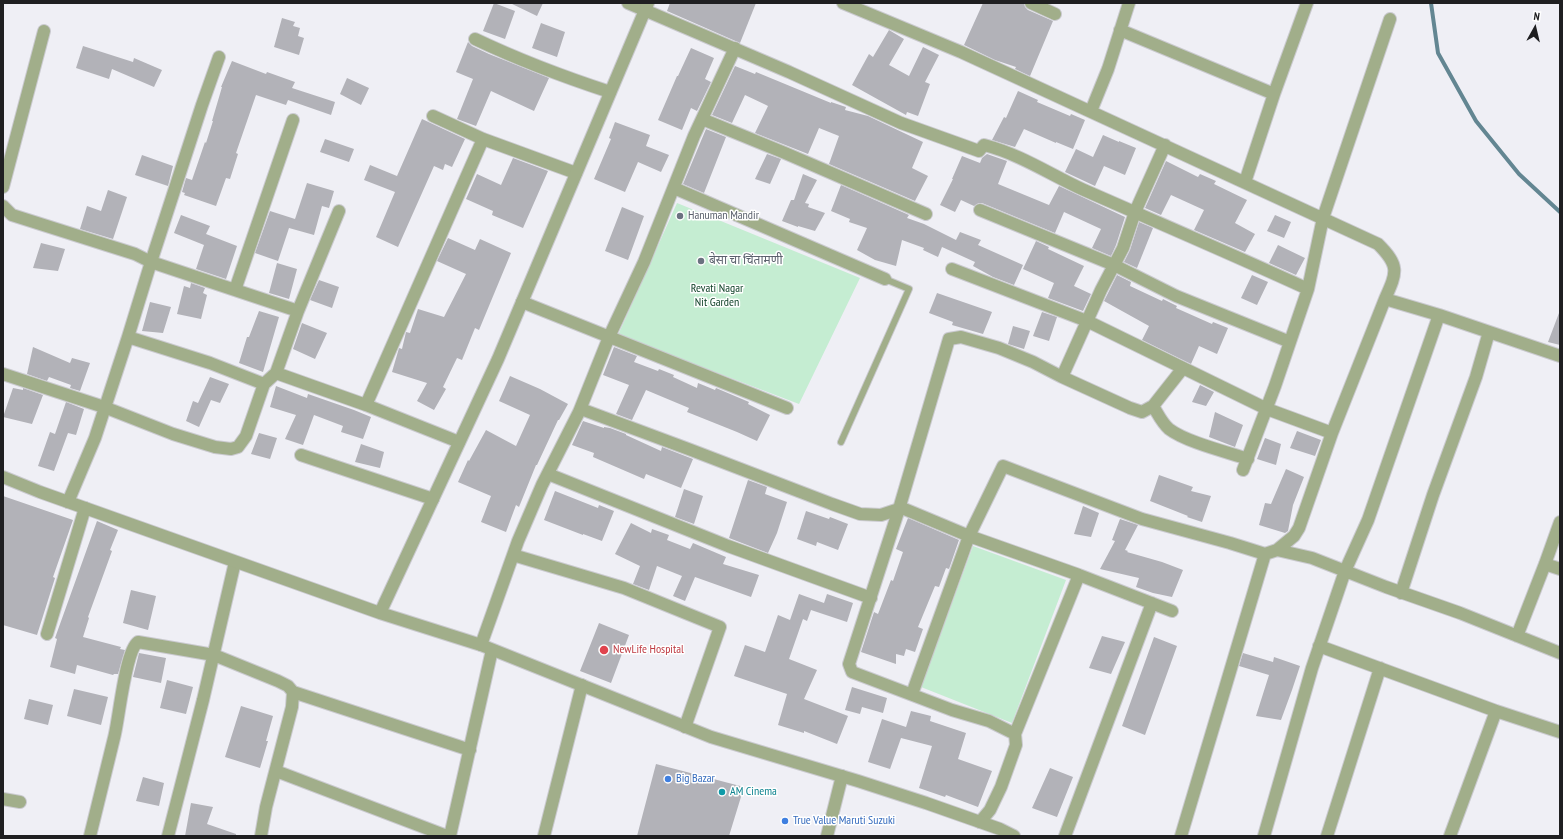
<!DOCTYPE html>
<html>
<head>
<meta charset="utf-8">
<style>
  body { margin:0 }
  #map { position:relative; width:1563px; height:839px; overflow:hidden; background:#efeff5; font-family:"PT Sans Narrow",sans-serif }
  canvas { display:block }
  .frame { position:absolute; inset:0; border:4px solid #1f1f21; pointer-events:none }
  .north { position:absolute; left:1515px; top:8px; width:40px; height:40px; -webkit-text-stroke:3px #fff; paint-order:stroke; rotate:8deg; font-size:11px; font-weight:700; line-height:16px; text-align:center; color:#1f1f21 }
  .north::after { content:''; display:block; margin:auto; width:14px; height:18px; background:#1f1f21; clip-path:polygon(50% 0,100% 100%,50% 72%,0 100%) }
</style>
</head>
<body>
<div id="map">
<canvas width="1563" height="839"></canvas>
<div class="frame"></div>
<div class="north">N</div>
</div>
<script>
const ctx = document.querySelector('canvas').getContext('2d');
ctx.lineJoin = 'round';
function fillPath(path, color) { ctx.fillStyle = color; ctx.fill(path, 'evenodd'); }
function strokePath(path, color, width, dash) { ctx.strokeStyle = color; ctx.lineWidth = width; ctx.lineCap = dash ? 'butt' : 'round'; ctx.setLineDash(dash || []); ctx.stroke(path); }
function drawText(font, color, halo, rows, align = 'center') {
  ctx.font = font + ' "PT Sans Narrow","Noto Sans Devanagari",sans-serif'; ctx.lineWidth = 3; ctx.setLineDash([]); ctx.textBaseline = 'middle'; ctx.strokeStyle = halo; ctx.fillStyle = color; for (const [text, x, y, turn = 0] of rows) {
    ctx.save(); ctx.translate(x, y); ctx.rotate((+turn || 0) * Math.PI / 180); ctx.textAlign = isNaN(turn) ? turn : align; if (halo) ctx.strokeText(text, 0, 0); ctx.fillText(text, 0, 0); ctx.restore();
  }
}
const green = new Path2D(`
  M677,203L860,278L799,404L618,335Z
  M973,546L1066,580L1012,723L921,687Z`);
const stream = new Path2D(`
  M1431,3L1438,53L1476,121L1519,174L1560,212`);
const building = new Path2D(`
  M494,3L515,11L505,39L483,31Z
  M510,3H543L537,16Z
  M670,3H756L740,43L667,11Z
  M983,3H1024L1025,7L1028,10L1053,21L1030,76L1015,69L1016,67L995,60L964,45Z
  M282,18L295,22L293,26L300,28L298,36L304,38L299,55L274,47Z
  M541,23L565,32L557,57L532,48Z
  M889,30L904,39L889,65L909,76L923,47L939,55L925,82L930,84L918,116L907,112L906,115L852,85L869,54L873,57Z
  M468,42L472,46L489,54L549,78L534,111L491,91L476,126L457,119L473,79L456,72Z
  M83,46L133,62L134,58L162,70L154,87L112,69L109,79L76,68Z
  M691,48L714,58L705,79L711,82L697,111L691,108L682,130L658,120L677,76H678Z
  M232,61L266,74L267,72L295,82L292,88L335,102L331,115L288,100L286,105L256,95L236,153L238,154L230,179L226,178L216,206L184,195L185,193L182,192L186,178L192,180L205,142L206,143L213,121H212L222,87H221Z
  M735,66L755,74L756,72L831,103V102L846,107L845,110L868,116L923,142L912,168L928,176L915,201L829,164L839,136L819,128L808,154L755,133L768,106L764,104L745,95L732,123L712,115Z
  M347,78L369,88L361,105L340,94Z
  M1018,91L1038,100L1037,102L1070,116L1071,114L1085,120L1073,149L1056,142V143L1024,129L1015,147L992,140L1004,117L1006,118Z
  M422,119L465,139L452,167L445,164L443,170L434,166L398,247L376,237L395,192L364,180L370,165L397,176Z
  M615,122L650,135L646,146L669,155L661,172L638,162L625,192L594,179L611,139L609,138Z
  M706,129L726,137L704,193L683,184Z
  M1103,135L1119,142V141L1136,148L1125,175L1104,166L1095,186L1065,172L1076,149L1093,157Z
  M325,139L354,149L349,162L320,152Z
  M767,154L781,159L770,184L755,179Z
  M987,154L1007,161L998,184L1049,205L1059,186L1125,217L1116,245L1111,256L1092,248L1101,229L1064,212L1055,233L982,203H979L974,206L961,200L955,212L940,205L953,179H952L962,156L980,163L982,158Z
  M142,155L173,166L168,186L135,175Z
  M513,158L548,171L523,228L492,215L493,211L466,199L477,174L501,185Z
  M1166,161L1198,177L1200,174L1216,181L1214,184L1247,200L1235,223L1255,234L1245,252L1194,230L1204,210L1171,195L1161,215L1145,208Z
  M803,174L817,180L805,203L809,204L808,207L825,213L815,231L798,226V227L782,221L791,200H794Z
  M307,183L334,191L329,208L322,206L314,235L289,228L278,261L255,253L270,211L295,219Z
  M841,185L909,215L907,218L924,224L956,240L960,232L981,240L978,245L1023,265L1014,285L993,277L973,266L975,262L942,247L938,257L923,250L924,248L902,240L896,266L875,260L857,250L867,228L849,222L850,219L831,211Z
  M108,190L127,197L113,239L80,229L87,206L101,211Z
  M622,207L644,216L628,260L605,251Z
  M181,215L210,226L206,234L237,246L226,279L196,269L204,245L174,233Z
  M1275,215L1291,222L1284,238L1267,231Z
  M1139,222L1153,228L1137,268L1124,262L1130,250Z
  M448,238L475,250L480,239L511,253L479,330L475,328L462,360L457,358L443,387L446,389L434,410L417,401L427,383L392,372L399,348L402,349L406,332L410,333L418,309L444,317L466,274L437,261Z
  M1036,241L1049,247L1048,249L1084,266L1074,286L1091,294L1083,311L1048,298L1054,283L1023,269Z
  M41,243L65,249L58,271L33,268Z
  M1278,245L1305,258L1296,275L1269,263Z
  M277,263L297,269L289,299L269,293Z
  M1117,275L1131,282L1130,286L1162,301L1163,299L1177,306L1176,308L1212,324L1213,322L1228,328L1217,354L1199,346L1191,364L1142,340L1149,326L1104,301Z
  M1252,275L1268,282L1257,305L1241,298Z
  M319,280L339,287L332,308L310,300Z
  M191,283L205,288L203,293L207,295L201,319L177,314L184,286L190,288Z
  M937,293L992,312L983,334L952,325L953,322L929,313Z
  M150,302L171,307L163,333L142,331Z
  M259,311L279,317L263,372L239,363L247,337H249Z
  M1042,312L1057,317L1049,341L1033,336Z
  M1559,313H1560V345L1548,342Z
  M302,323L327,333L315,359L293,349Z
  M1013,326L1030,331L1024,349L1008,344Z
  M33,347L70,363L72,358L90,363L80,391L70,388L71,385L49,377L47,381L27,374Z
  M614,347L637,356L634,362L658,371L659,369L674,375L673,377L697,388L698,383L715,390L716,388L749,402L748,404L770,415L757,441L737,432L687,412L689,408L646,390L632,420L616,414L629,385L603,375Z
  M510,376L540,389L568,404L559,420H558L537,465H536L519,507L516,505L506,532L481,522L491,496L458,482L468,460L469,461L486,430L516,446L530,415L499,401Z
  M210,377L229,384L220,403L211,400L199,427L186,421L193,401L198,403Z
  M1200,385L1214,392L1206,406L1192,402Z
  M276,386L307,398L308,394L354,410L371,417L363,439L341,432L343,426L314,415L303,445L285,439L296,415L270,407Z
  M13,388L23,390V388L43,395L32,424L3,417Z
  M66,402L84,409L76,435L68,433L54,471L38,466L50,432L55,434Z
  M1215,412L1243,425L1235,447L1209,437Z
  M583,421L604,428V427L610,428L626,434V435L661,451L662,447L693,459L681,488L646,474L644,479L593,457L594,453L572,445Z
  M1297,431L1321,440L1315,456L1290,448Z
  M259,433L277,438L270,459L251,454Z
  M1265,438L1281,444L1276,465L1257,459Z
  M361,444L384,452L380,468L355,462Z
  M1286,469L1304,477L1293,505L1288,531L1285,533L1259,525L1265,503L1271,504Z
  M1159,475L1193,487L1191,491L1211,496L1202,522L1187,517L1188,516L1150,501Z
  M748,480L767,487L765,494L787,502L777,533L768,553L729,538Z
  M684,489L703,496L694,524L675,517Z
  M555,491L598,508L599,505L614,511L602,541L583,534V535L544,520Z
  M3,496L73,520L53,577L55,578L37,635L3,625Z
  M1083,506L1099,513L1091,537L1074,534Z
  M806,511L829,519L830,517L848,524L838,550L817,542L816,546L797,539Z
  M908,518L959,540L949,569L946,568L939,587L935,586L918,627L923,629L915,652L906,649L904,656L896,654V664L861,652L874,612L878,614L891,580L893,581L903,552L896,549Z
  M1120,519L1138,525L1125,550L1128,551L1127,552L1162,562L1183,570L1172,597L1153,593L1136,587L1139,578L1100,569L1115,541L1112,540Z
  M97,521L118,530L110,550L112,551L88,617L89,618L83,637L121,647L120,649L125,650L118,674H114L113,675L77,665L75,674L50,667L57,639L55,638Z
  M631,523L651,533L652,529L669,535L667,540L690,549L693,543L726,557L723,564L759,575L751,597L695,577L685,601L673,596L682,576L657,566L649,590L633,584L640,566L615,554Z
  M131,590L156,596L148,630L123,623Z
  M799,594L824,603L827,594L853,603L847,622L811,610L807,621L803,619L789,659L817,670L804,699L848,716L837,744L804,731V733L778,725L787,694L734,676L745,645L765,652L778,615L790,620Z
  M599,623L629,635L611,683L580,671Z
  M1102,636L1125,642L1111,674L1089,668Z
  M1154,637L1177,646L1145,735L1122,726Z
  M139,653L166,658L161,683L133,677Z
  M1243,653L1273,662L1274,657L1300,666L1292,690L1281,720L1256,716L1269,675L1239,666Z
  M167,680L193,687L186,714L160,708Z
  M852,687L887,698L883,713L862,707L860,714L845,710Z
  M74,689L108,697L101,725L67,716Z
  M29,699L53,705L48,725L24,719Z
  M241,706L273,716L266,741H268L260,768L225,757Z
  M911,711L931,716L930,721L966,733L958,759L992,771L978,807L946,795L945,797L919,788L932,746L901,738L890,769L868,762L882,719L906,727Z
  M656,764L744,787L729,836H637Z
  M1050,768L1073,777L1057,817L1032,808Z
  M143,777L164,783L159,806L136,801Z
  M191,803L213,807L207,824L236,834V836H185Z`);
const service = new Path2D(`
  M841,442L909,289L885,279`);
const minor = new Path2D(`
  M628,3L789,72L901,123L979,151L984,145C1020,154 1051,175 1084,190C1159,223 1234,255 1308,289
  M843,3L961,52L1378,244C1400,266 1397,272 1385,299L1439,315L1560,356
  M1031,3L1055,14
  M1120,30L1274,94L1245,182
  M475,39C519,60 564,77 610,92
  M1274,94L1307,3
  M1091,111L1108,69L1129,3
  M433,116L483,139L576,173
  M702,119L785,153L926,214
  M3,187L44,31
  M674,188L885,279
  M3,206L12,215L135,254L151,262L202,105L219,57
  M980,210L1114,265L1176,296L1290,342
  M952,269L1087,321L1267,409L1332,433
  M235,290L293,120
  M522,302L787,408
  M276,373L298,311L339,211
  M3,374L104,407L173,434L215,447L231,449L238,447L246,436L264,384L276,373L366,405L459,442
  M1062,377L1130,408L1142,412L1153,406L1183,368
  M264,384L210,363L128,337L151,262L298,311
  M366,405L483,139
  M1153,406C1158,414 1162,423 1169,429C1186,442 1227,452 1248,459
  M581,409L691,450L832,504L860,514L881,515L902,508L969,536L1079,575L1172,611
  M301,455L433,499
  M1243,470L1275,386L1308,289L1323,218L1390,19
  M548,474L728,546L871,598
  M68,502L95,438L128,337
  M1277,550L1294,536L1299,528L1332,433L1385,299
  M513,555L624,588L720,627L685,727
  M1545,564L1560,569
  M1401,593L1433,495L1476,377L1489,332
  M47,634L85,508
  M1517,636L1545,564L1560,522
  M481,645L518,541L542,485L579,412L609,337L644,262L694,136L735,48
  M1319,646L1496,711L1560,732
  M293,692L470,750
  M912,694L969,536L1003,466L1142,519L1230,543L1265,554L1277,550L1312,558L1386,587L1460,613L1560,653
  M1015,734L1079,575
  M276,771L447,836
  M3,799L20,802
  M980,822L990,810L1001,787L1016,745L1015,734L989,721L952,710L852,672L849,664L899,509L949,339L961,337L999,348L1033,362L1062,377L1101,290L1123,248L1135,212L1165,145
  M90,836C98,803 106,771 114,738C119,720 125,651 138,642L214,655L278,681L288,686L293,692L292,707L266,807L261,836
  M168,836L203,700L235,562
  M450,836L492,650
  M544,836L582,685
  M827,836L842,776
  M1065,836L1152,603
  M1181,836L1265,554
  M1264,836L1312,668L1328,621L1345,571L1368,520L1439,315
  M1327,836L1380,668
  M1450,836L1496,711`);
const tertiary = new Path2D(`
  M3,477L40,492L380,613L481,645L711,737L858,781L926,803L1000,829L1014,836
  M380,613L498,359L648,3`);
const markers = [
  [680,216,4,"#6b7280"],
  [701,261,4,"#6b7280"],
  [604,650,5,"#e0444e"],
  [668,779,4,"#3f7fe0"],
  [722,792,4,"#0f9aa8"],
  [785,821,4,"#3f7fe0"]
];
const worshipNames = [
  ["Hanuman Mandir",688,216],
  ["बेसा चा चिंतामणी",709,261]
];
const parkNames = [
  ["Revati Nagar",717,289],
  ["Nit Garden",717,303]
];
const healthNames = [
  ["NewLife Hospital",613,650]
];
const shopNames = [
  ["Big Bazar",676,779],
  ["True Value Maruti Suzuki",793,821]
];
const cultureNames = [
  ["AM Cinema",730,792]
];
fillPath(green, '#c5edd2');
strokePath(stream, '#638692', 4);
fillPath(building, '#b2b2b8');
strokePath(service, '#cacacf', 8);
strokePath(minor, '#cacacf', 14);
strokePath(tertiary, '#cacacf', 14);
strokePath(service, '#a1ae8a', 6);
strokePath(minor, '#a1ae8a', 12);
strokePath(tertiary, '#a1ae8a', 12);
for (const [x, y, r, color] of markers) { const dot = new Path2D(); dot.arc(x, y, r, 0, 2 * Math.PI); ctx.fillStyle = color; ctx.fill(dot); strokePath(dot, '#fff', 1.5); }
drawText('12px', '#5b616d', '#fff', worshipNames, 'left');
drawText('12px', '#0b3e24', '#fff', parkNames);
drawText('12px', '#be3a42', '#fff', healthNames, 'left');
drawText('12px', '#366cbe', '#fff', shopNames, 'left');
drawText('12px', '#0d838f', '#fff', cultureNames, 'left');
</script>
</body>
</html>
